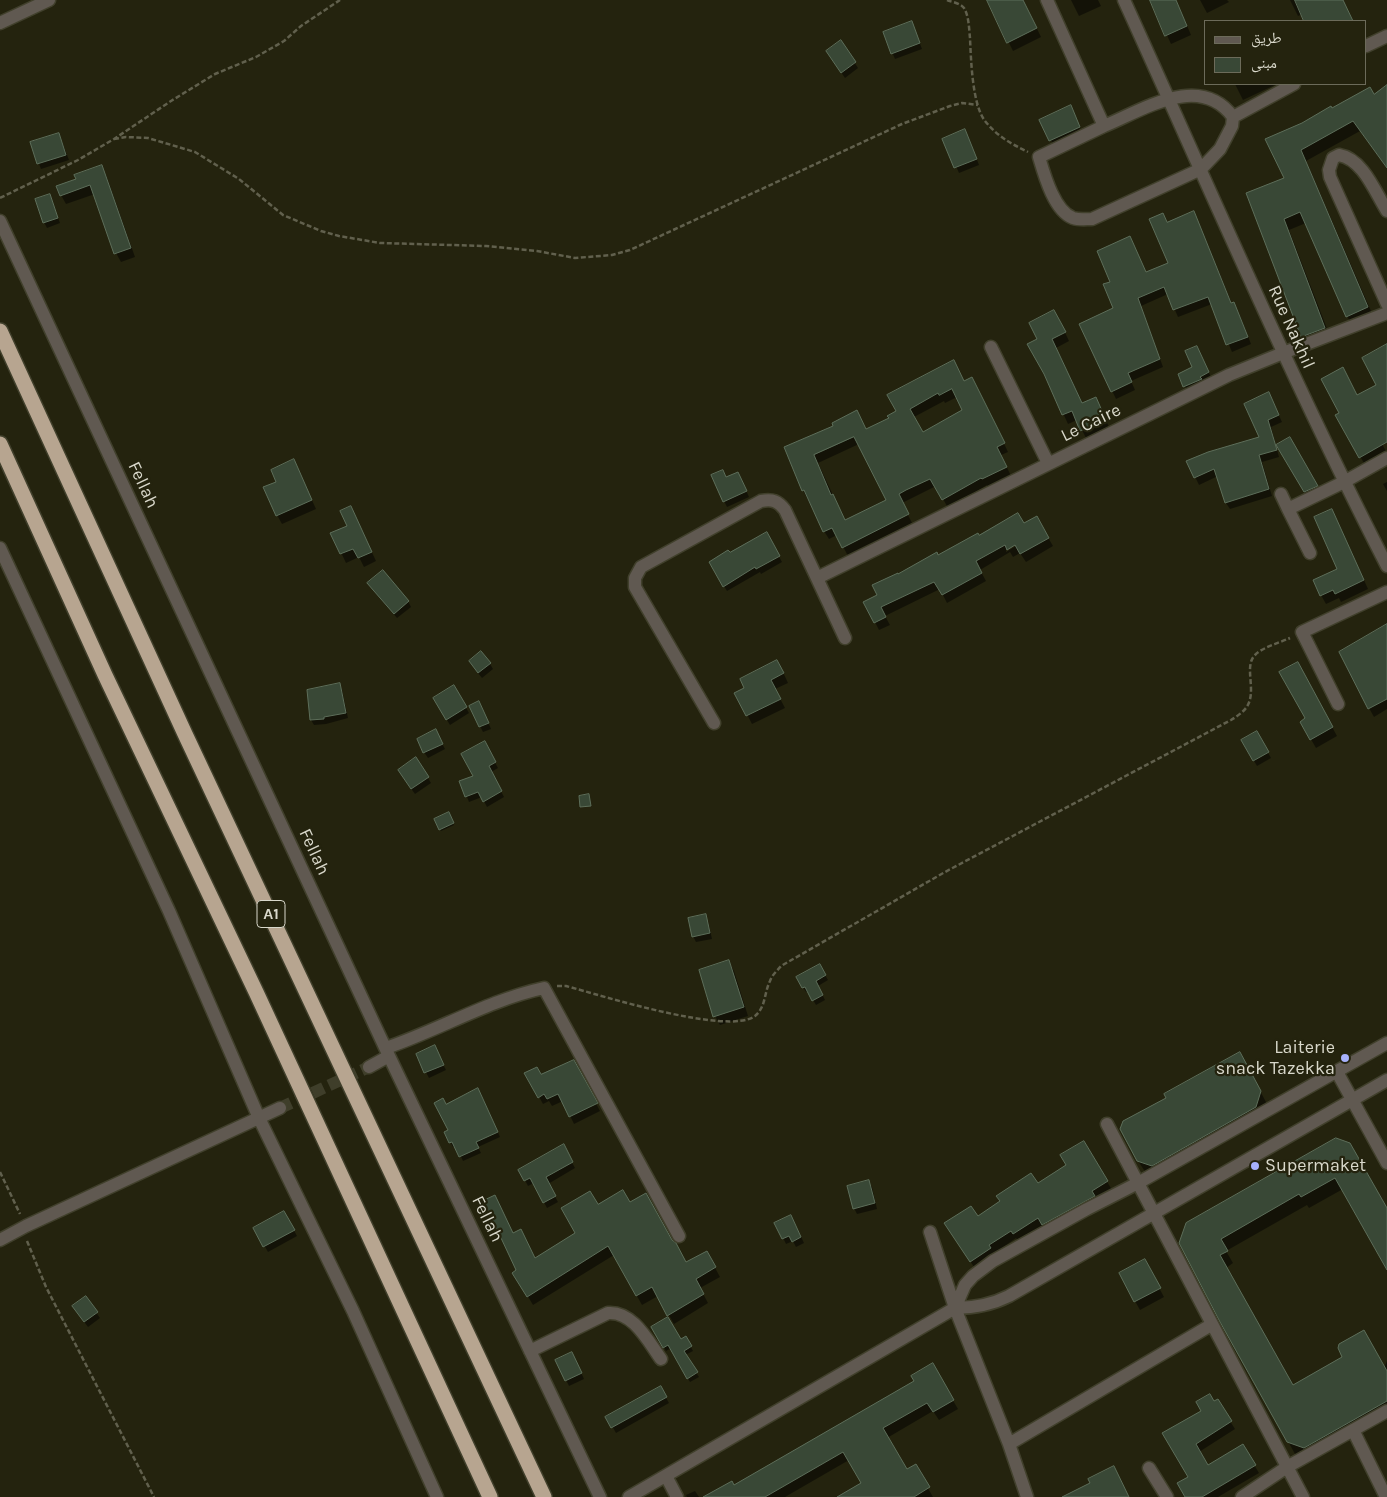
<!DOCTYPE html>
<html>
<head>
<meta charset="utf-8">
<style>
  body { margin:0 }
  #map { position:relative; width:1387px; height:1497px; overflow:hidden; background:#24230e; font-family:Karla,"Noto Naskh Arabic",sans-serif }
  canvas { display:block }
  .legend { position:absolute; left:1204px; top:20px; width:162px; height:65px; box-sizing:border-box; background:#24230e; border:1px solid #6c6b5a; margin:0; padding:6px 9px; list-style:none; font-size:15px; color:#d9d8cb }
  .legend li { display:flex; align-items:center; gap:10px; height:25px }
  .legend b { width:25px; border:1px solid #6c6b5a }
</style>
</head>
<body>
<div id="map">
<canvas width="1387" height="1497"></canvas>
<ul class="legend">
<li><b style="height:6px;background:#605951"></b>طريق</li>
<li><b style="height:14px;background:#394836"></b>مبنى</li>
</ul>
</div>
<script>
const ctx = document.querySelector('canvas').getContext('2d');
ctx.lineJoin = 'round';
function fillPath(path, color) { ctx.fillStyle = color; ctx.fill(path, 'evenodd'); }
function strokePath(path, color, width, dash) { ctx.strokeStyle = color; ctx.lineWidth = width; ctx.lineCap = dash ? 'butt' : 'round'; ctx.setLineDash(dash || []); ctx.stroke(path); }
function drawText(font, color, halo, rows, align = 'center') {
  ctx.font = font + ' Karla,sans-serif'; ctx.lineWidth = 4.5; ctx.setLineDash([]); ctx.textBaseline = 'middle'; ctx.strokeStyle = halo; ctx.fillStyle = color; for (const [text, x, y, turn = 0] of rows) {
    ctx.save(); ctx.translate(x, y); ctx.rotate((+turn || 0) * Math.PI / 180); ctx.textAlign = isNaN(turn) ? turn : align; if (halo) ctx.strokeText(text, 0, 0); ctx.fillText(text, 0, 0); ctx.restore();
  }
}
const shadow = new Path2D(`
  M988,0H1023L1041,37L1013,51Z
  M1071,0H1098L1101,6L1079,16Z
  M1151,0H1176L1191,35L1171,44Z
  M1200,0H1227L1229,2L1207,13Z
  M1290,0H1312L1348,10L1353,21H1306L1303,14L1298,16Z
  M914,28L922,49L895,59L884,33Z
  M841,42L858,68L845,78L830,56Z
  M1235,84H1277L1243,100Z
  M1387,86V168L1360,131L1306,161L1374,318L1353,327L1347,316L1306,223L1289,230L1331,339L1308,348L1302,337L1248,193L1285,179L1267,140L1332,110L1374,96Z
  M1073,113L1082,133L1054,146L1041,121Z
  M59,134L69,160L41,169L31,143Z
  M968,136L979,165L959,173L944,139Z
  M101,166L106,175L135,257L121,262L116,253L95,194L66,204L61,195L78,180Z
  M49,195L60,223L47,228L44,222Z
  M1194,212L1232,304L1234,303L1238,311L1251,344L1232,352L1212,304L1178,317L1168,294L1141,306L1163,367L1131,381L1135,390L1116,399L1081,325L1115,308L1111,282L1130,237L1146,273L1170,263L1168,228Z
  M1059,320L1069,341L1056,348L1083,404L1096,399L1110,429L1087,440L1077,420L1068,424L1045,374L1038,339Z
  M1387,345V441L1382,444L1387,453L1365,465L1337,415L1357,396L1378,385Z
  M1199,352L1211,377L1202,381L1203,384L1187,390L1179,374L1194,368Z
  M964,383L996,427L1008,452L1001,455L1011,476L987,487V485L948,508L936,486L902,503L912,523L848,556L837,535L829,539L824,531L803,490L785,447L866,431L890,419L898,412L889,396ZM957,397L964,411L923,433L914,417L944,401L945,403ZM859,444L888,501L845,521L818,463Z
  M1272,401L1282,422L1271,427L1279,457L1262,462L1272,496L1230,509L1226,503L1218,476L1199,485L1188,462L1261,437Z
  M1289,438L1322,495L1310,501L1278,445Z
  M294,461L316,509L282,524L277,515L278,482Z
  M712,476L741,479L749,497L727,507Z
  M1387,482V491L1383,484Z
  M351,508L376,561L364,567L359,557L346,563L332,533L348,527Z
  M1332,510L1368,589L1341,602L1339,598L1326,604L1321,595L1339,569Z
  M1036,517L1053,546L1026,562L1020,553L1013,557L1010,552L980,570L986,581L947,603L940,589L885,616L890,625L879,630L875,622L878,596L938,557L979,537L1024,524ZM1020,541L1021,543L1006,552V549Z
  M766,533L782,562L761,574L760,572L727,591L710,563Z
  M372,589L408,601L411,607L397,618Z
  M1387,627V709L1374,717L1369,708Z
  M490,664L493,669L482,678L473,667Z
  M782,670L788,683L775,689L785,708L752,724L736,693Z
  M1302,672L1337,736L1316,748L1301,722L1306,719Z
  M339,684L342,690L348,718L326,724L314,725L311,720Z
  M454,687L469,713L450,725L434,699Z
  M470,706L482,708L491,729L483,732Z
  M1256,732L1271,758L1257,766L1242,740Z
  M438,736L445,749L428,758L424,752Z
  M484,743L498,768L491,772L504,797L487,807L482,797L469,802L461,782L474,777Z
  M402,776L428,778L431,783L415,794Z
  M449,814L454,825L441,831L435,820Z
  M705,916L708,921L712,939L696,942L693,936Z
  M729,962L734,971L748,1016L720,1025L715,1016Z
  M819,965L828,980L818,986L825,1000L816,1005L808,991L806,992L797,977Z
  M437,1053L446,1070L429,1078L417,1055Z
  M573,1061L600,1111L574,1124L563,1101L552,1106L549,1101L543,1104L526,1073L541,1076Z
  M1247,1066L1267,1104L1146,1173L1138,1161Z
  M481,1094L500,1137L478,1147L481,1153L463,1161L456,1146L453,1147L446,1133L450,1131Z
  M1336,1139L1387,1211V1267L1343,1189L1309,1208L1307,1205L1226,1251L1233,1263L1226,1268L1293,1387L1384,1368L1387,1361V1416L1311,1460L1295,1454L1222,1322L1180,1243Z
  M1084,1143L1112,1190L1048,1233L1044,1226L1019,1242L1016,1238L993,1254L976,1270L951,1232L1037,1184L1068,1165Z
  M563,1146L575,1168L548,1184L558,1202L547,1208L534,1183L528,1186L520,1170Z
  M868,1182L872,1187L877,1209L857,1214L854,1208Z
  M482,1203L536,1259L577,1234L597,1206L630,1203L671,1241L686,1264L707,1253L720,1277L700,1288L708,1303L674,1324L658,1296L642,1305L614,1255L533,1305L514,1273L518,1270L499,1231L497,1233Z
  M284,1212L297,1236L268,1252L255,1229Z
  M794,1222L804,1243L796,1247L793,1241L786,1244L776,1223Z
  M1144,1260L1164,1297L1140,1310L1120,1274Z
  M86,1298L100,1318L88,1327L77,1312Z
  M652,1327L680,1341L686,1338L693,1351L685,1355L699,1377L690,1382L671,1348L666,1351Z
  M575,1359L584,1379L569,1386L557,1361Z
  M932,1365L958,1409L939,1420L933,1411L887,1438L906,1471L915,1466L933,1497H839L863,1483L849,1460L785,1497H706L734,1487L916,1381Z
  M660,1387L669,1403L616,1433L607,1417Z
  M1217,1401L1235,1429L1199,1452L1208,1466L1242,1445L1259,1473L1218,1497H1187L1202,1411Z
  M695,1491L699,1497H687L686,1495Z`);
const building = new Path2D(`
  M987,0H1023L1037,28L1007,43Z
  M1150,0H1176L1187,26L1165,36Z
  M1295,0H1343L1353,21H1304Z
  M912,21L920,43L891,54L883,32Z
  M841,40L856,62L841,73L826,51Z
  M1387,85V168L1353,121L1301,150L1368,307L1346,317L1300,212L1284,219L1325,328L1301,337L1246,193L1284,178L1265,139L1302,123L1331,106L1332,108L1370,87L1374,94Z
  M1071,105L1080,127L1049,141L1039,120Z
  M965,129L977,159L954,168L942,139Z
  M59,133L66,155L37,164L30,142Z
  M102,165L131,248L114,254L90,185L60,196L56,186L76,179L74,175Z
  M50,194L58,218L43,223L35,199Z
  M1194,211L1231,303L1234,302L1248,337L1226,345L1208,297L1173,310L1164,287L1138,298L1160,359L1128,373L1132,382L1111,392L1079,324L1113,308L1103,284L1110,282L1097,251L1130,236L1146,272L1168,263L1149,219L1163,213L1167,222Z
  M1054,310L1066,332L1052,339L1082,403L1096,397L1106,420L1080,431L1072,411L1062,415L1044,374L1027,344L1037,339L1029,323Z
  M1387,344V442L1359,458L1335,415L1339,413L1321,379L1343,367L1357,395L1376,385L1362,358Z
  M1197,346L1209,372L1200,377L1202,379L1183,387L1178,374L1192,367L1185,351Z
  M954,360L964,381L972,377L1005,443L997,447L1007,467L982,479L981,478L942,500L930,479L906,490L899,494L909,514L842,548L832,528L823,532L804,490L802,491L784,447L833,426L832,423L857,410L866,429L889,418L887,416L896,411L887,395ZM952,389L962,410L923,432L910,409L938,393L939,395ZM854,437L886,500L845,520L833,494L831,495L814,455Z
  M1269,392L1279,415L1268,420L1277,450L1259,455L1269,489L1225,503L1214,469L1194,478L1186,461L1208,452L1259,437L1244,404Z
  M1290,437L1318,486L1304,492L1276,445Z
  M294,459L312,500L276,516L263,487L276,482L271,470Z
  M723,470L726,477L738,472L747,491L723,502L711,475Z
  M351,506L372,552L358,558L353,549L340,554L330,533L347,526L340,511Z
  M1332,509L1364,580L1335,594L1333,590L1320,596L1313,580L1337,569L1314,517Z
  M1018,513L1024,523L1037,516L1049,538L1020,554L1015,545L1007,550L1005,545L976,561L982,573L942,595L934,582L881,607L886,617L874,623L863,602L877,595L872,585L898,573V574L937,552L938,555L978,533L979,535Z
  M767,532L780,556L756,569L755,567L723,587L709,562L728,550L730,552Z
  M383,570L409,601L394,614L367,583Z
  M1387,624V699L1368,709L1339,652Z
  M481,651L491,663L478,673L469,661Z
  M777,660L784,673L771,680L781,699L746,716L734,693L744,688L740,679Z
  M1298,662L1333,727L1310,740L1300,722L1305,718L1279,672Z
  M340,683L346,713L324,717V719L310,720L307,690Z
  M454,685L467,707L446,720L433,698Z
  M479,701L489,723L479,727L469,706Z
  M436,729L443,744L423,753L417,739Z
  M1257,731L1269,752L1253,761L1241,740Z
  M485,741L496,762L489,766L502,791L483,802L478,792L465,797L459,781L473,776L461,754Z
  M416,757L429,777L411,789L398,770Z
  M589,794L591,806L580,807L579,796Z
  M449,812L454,823L439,830L434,819Z
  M706,914L710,933L692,937L688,918Z
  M729,960L744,1007L713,1017L699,970Z
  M820,964L826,975L816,981L823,995L812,1001L805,987L802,988L796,977Z
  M435,1045L444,1065L424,1073L416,1054Z
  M1240,1052L1261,1091L1256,1107L1152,1166L1137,1161L1120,1129L1123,1121L1166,1098L1164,1094Z
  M574,1060L598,1103L569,1117L558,1094L547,1099L544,1094L538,1098L524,1073L537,1067L541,1074Z
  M478,1088L498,1132L476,1142L479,1148L459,1157L452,1142L449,1143L444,1132L448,1130L434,1103L443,1098L446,1104Z
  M1336,1138L1350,1143L1387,1208V1270L1335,1178L1301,1197L1299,1194L1221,1239L1228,1251L1220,1255L1293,1385L1342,1357L1338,1348L1339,1344L1364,1330L1387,1371V1401L1304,1448L1287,1442L1220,1322L1179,1243L1186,1223Z
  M1084,1141L1108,1181L1092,1191L1095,1196L1042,1225L1038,1218L1013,1234L1011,1231L989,1245L991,1248L970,1262L944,1223L971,1206L978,1216L1000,1201L996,1196L1031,1173L1038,1183L1066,1165L1060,1155Z
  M564,1144L573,1162L546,1177L556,1196L543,1203L530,1178L524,1181L518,1170Z
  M869,1180L875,1203L853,1209L847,1186Z
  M623,1190L630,1202L646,1193L672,1240L676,1243L686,1262L707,1251L716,1267L696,1279L704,1294L667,1316L652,1287L636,1296L608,1246L527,1297L512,1273L516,1270L494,1223L490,1224L480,1202L495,1195L513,1233L521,1229L535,1258L575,1233L561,1208L590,1191L598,1204Z
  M284,1211L295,1230L263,1247L253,1228Z
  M791,1215L801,1237L792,1242L789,1236L782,1239L774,1223Z
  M1145,1259L1161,1288L1134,1302L1119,1273Z
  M86,1296L98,1312L84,1322L72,1306Z
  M668,1317L681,1339L686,1336L692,1346L684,1351L698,1372L687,1379L668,1345L663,1348L651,1327Z
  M572,1352L582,1373L565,1381L555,1360Z
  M933,1363L954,1400L933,1412L927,1403L883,1428L907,1469L916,1464L930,1487L914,1497H837L861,1483L843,1452L765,1497H703L732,1481L734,1485L914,1381L911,1376Z
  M661,1386L667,1397L611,1428L605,1417Z
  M1210,1394L1214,1401L1218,1399L1232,1421L1196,1444L1208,1465L1243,1444L1256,1465L1202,1497H1185L1177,1483L1188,1477L1162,1433L1201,1411L1196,1402Z
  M1114,1466L1129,1497H1062L1090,1483L1088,1479Z`);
const minorTunnel = new Path2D(`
  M280,1108L369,1067`);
const path = new Path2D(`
  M947,0C952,2 960,3 964,8C969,16 969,29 970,38C971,59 972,104 985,121C998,137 1010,143 1028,152
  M114,139L126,137L148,138L195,152L239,179L283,215L321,231L339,236L380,243L486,246L537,251L575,258L612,255L630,250L902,124L950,106L962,103L978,105
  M0,198L78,160L114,139L171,101L215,74L256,57L284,41L301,26L340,0
  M557,986H566C600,995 728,1036 755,1016C766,1007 764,993 770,981C772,975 777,971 781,966L945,872L1231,720C1236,717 1242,713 1246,708C1258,692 1243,667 1255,655C1263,647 1279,643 1290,638
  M0,1172L20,1214
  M27,1241L46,1287L154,1497`);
const minor = new Path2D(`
  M1047,0L1104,126C1143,110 1200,72 1233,117
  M1124,0C1210,189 1292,381 1387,566
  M0,23L49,0
  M1366,46L1387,36
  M1104,126L1039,157C1044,174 1054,211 1073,218C1079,220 1086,219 1092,219L1201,169L1220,149L1232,126L1233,117L1294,84
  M1387,211C1375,192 1363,159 1339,155L1333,158L1329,170L1330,177L1387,304
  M0,221L389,1056L600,1497
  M991,347L1048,463
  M1281,494L1288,509
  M0,548L169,911L259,1118L353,1311L437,1497
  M1310,553L1288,509L1344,482L1387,458
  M817,578L1229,375L1283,353L1387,313
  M1338,704L1302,632L1387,592
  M714,723L635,587V578L641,567L761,501C773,499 778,501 785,510L845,638
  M386,1048C439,1030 489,1000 544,988L679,1236
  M369,1067L389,1056
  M1337,1072L1387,1163
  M1107,1124L1303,1497
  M930,1232L955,1308L1009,1444L1027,1497
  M0,1240L26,1226L280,1108
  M955,1308L965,1285L973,1276L993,1261L1087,1209L1138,1183L1387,1043
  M530,1351L608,1313C633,1311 648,1341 661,1359
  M1353,1430L1386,1497
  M1009,1444L1211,1325
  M1149,1468L1167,1497
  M666,1476L677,1497
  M629,1497L955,1308C975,1308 991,1305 1009,1296L1387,1080
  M1242,1497L1287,1467L1387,1411`);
const highway = new Path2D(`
  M0,331L185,734L544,1497
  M0,444L105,675L256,992L490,1497`);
const markers = [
  [1345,1058,5,"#a7b1fc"],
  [1255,1166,5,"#a7b1fc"]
];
const shields = [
  [271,914,28]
];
const shieldNames = [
  ["A1",271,914]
];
const streetNames = [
  ["Rue Nakhil",1291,327,66],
  ["Le Caire",1091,423,-26],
  ["Fellah",143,485,65],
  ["Fellah",314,852,65],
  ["Fellah",487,1219,64]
];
const poiNames = [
  ["Laiterie",1335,1048],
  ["snack Tazekka",1335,1069],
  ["Supermaket",1265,1166,"left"]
];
fillPath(shadow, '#0007');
fillPath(building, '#394836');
strokePath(building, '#5d6e5a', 1);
strokePath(minorTunnel, '#3f3e2a', 12, [12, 6]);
strokePath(minor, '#41402c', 15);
strokePath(highway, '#41402c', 18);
strokePath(path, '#61604d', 2.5, [5, 2.5]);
strokePath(minor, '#605951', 12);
strokePath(highway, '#b7a590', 15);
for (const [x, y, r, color] of markers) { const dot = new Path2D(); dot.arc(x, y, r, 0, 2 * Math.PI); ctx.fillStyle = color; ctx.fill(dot); strokePath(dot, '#24230e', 2); }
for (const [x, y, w] of shields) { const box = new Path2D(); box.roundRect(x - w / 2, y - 13.5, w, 27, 4); ctx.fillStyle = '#24230e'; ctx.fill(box); strokePath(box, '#d9d8cb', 1); }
drawText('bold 16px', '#d9d8cb', null, shieldNames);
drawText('18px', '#d9d8cb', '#24230e', streetNames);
drawText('18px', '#d9d8cb', '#24230e', poiNames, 'right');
</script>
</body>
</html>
